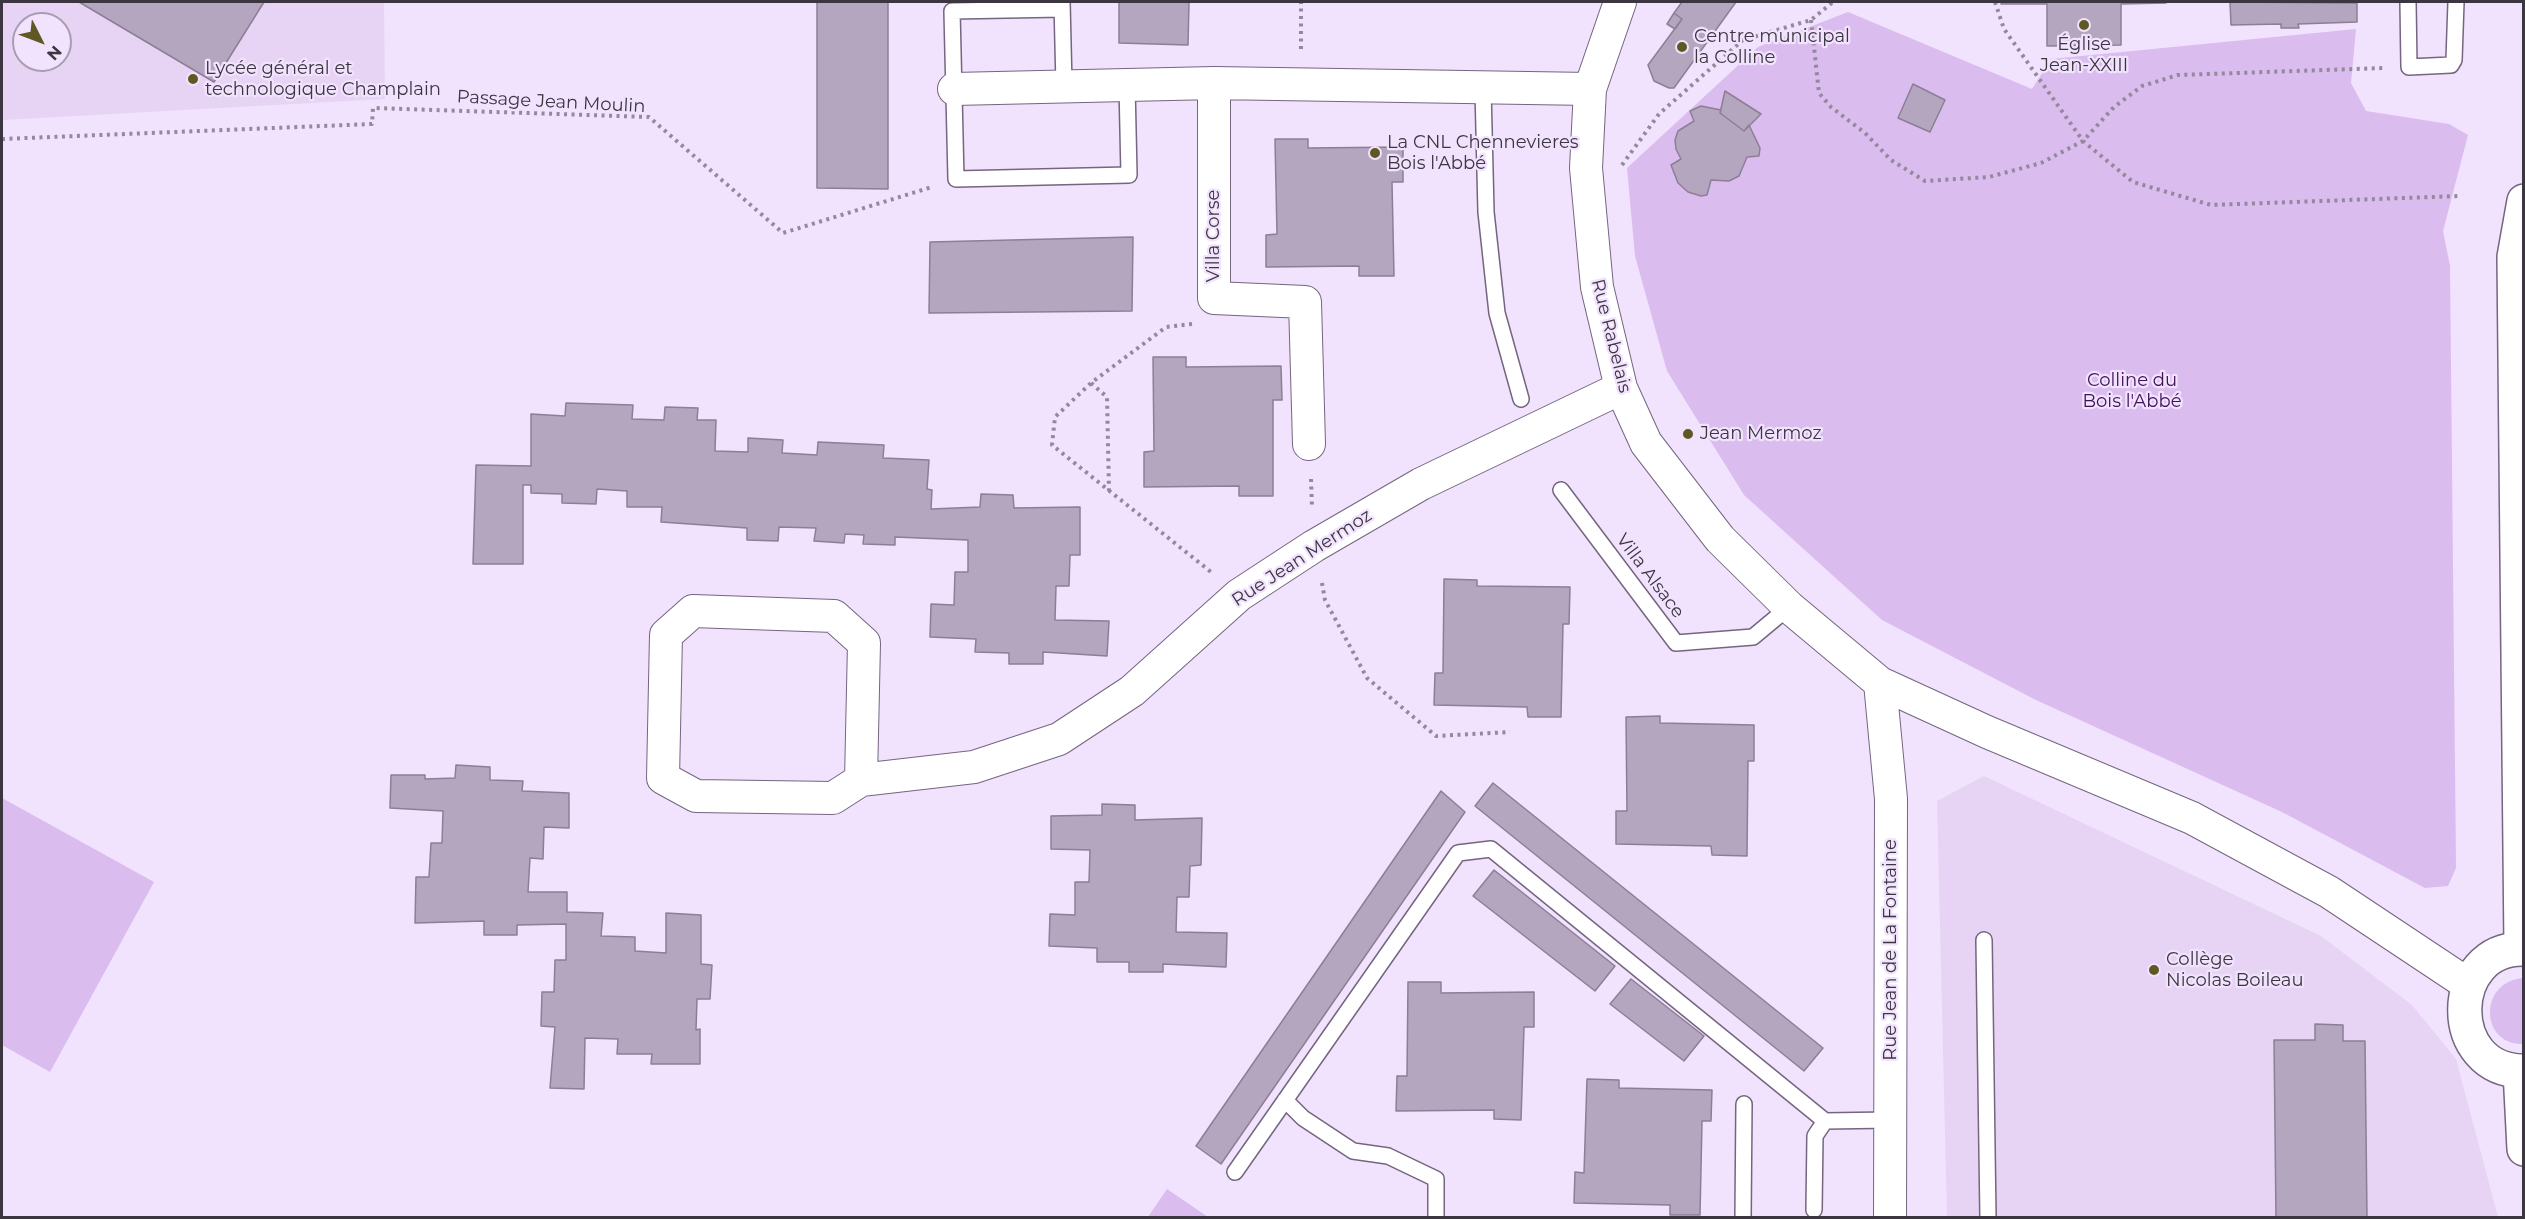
<!DOCTYPE html>
<html>
<head>
<meta charset="utf-8">
<style>
  body { margin:0 }
  #map { position:relative; width:2525px; height:1219px; overflow:hidden; background:#f1e2fd; font-family:Montserrat,sans-serif }
  canvas { display:block }
  .frame { position:absolute; inset:0; border:3px solid #3c3641; pointer-events:none }
  .north { position:absolute; left:12px; top:12px; width:60px; height:60px; box-sizing:border-box; background:#f1e2fd; border:2px solid #a99db2; border-radius:50%; rotate:132deg; font-size:16px; font-weight:700; line-height:24px; text-align:center; color:#3c3641 }
  .north::after { content:''; display:block; margin:auto; width:21px; height:27px; background:#5f5824; clip-path:polygon(50% 0,100% 100%,50% 72%,0 100%) }
</style>
</head>
<body>
<div id="map">
<canvas width="2525" height="1219"></canvas>
<div class="frame"></div>
<div class="north">N</div>
</div>
<script>
const ctx = document.querySelector('canvas').getContext('2d');
ctx.lineJoin = 'round';
function fillPath(path, color) { ctx.fillStyle = color; ctx.fill(path, 'evenodd'); }
function strokePath(path, color, width, dash) { ctx.strokeStyle = color; ctx.lineWidth = width; ctx.lineCap = dash ? 'butt' : 'round'; ctx.setLineDash(dash || []); ctx.stroke(path); }
function drawText(font, color, halo, rows, align = 'center') {
  ctx.font = font + ' Montserrat,sans-serif'; ctx.lineWidth = 4.5; ctx.setLineDash([]); ctx.textBaseline = 'middle'; ctx.strokeStyle = halo; ctx.fillStyle = color; for (const [text, x, y, turn = 0] of rows) {
    ctx.save(); ctx.translate(x, y); ctx.rotate((+turn || 0) * Math.PI / 180); ctx.textAlign = isNaN(turn) ? turn : align; if (halo) ctx.strokeText(text, 0, 0); ctx.fillText(text, 0, 0); ctx.restore();
  }
}
const built = new Path2D(`
  M2,2H384L385,99L2,120ZM24,24H60V60H24Z
  M1984,776L2321,936L2412,1005L2456,1059L2498,1217H1947L1937,801Z`);
const green = new Path2D(`
  M1848,12L2032,89L2051,59L2356,29L2351,83L2366,111L2449,124L2468,135L2443,231L2450,266L2456,868L2448,886L2425,888L2282,812L2036,700L1882,620L1744,495L1667,371L1635,256L1627,168L1758,47Z
  M2,798L154,882L50,1072L2,1045Z
  M2523,978V1044C2480,1045 2478,982 2523,978Z
  M1167,1189L1208,1217H1148Z`);
const building = new Path2D(`
  M79,2H264L214,82Z
  M817,2H888V189L817,188Z
  M1119,2H1189L1188,45L1119,43Z
  M1682,2H1736L1674,88H1669L1654,81L1648,65L1682,19L1674,13Z
  M2001,2H2166V3L2121,4V45L2047,46V4H2001Z
  M2230,2L2357,3V22L2298,24L2299,28H2281V24L2231,25Z
  M1674,13L1682,19L1675,29L1667,24Z
  M1913,84L1945,100L1930,132L1898,118Z
  M1725,91L1761,114L1744,131L1720,113Z
  M1701,106L1721,110L1720,113L1744,131L1749,125L1760,148L1759,156L1747,157L1739,176L1729,181L1711,180L1707,195L1701,196L1688,192L1678,183L1671,165L1681,159L1676,149L1675,140L1678,131L1694,121L1690,111Z
  M1275,139H1308V148L1403,147V182H1392L1394,276H1359V266L1266,267V235L1277,234Z
  M1133,237L1132,311L929,313L930,242Z
  M1153,357H1186V367L1281,366L1282,400H1273V496H1239V486L1144,487V452L1154,451Z
  M566,403L633,405L632,419L664,420L665,407L698,408L697,420H716L715,451L748,452V438L783,440L782,453L817,455L818,442L884,445L883,458L929,460L927,489L932,490L931,509L980,507L981,494L1013,495L1014,508L1080,507V555H1070L1069,586H1056L1055,620L1109,621L1107,656L1043,652V664H1009V653L975,652L976,639L930,637L931,604L954,605L955,572H968V540L895,537V545L863,544L864,535L845,534L844,543L814,541L816,528L779,527L778,541L747,540V528L661,522L662,507H627V491L597,489L596,504L562,503V494L531,493V485H523V564H473L476,465L531,466V414L565,416Z
  M1444,579L1477,580V586L1570,587L1569,624H1563L1561,717H1528L1527,707L1434,705L1435,673H1443Z
  M1660,716V723L1754,725V761H1748L1747,856L1712,855L1711,846L1616,844V811H1627L1626,717Z
  M456,765L490,767V780L523,781L522,791L569,793V828L544,827L543,859L530,858L528,892H567V912L603,913L601,936L635,937V951L666,953V913L701,915V964L712,965L710,999H697L696,1030L700,1029V1064H651L652,1054H617L618,1039L585,1038L584,1089L550,1088L555,1027L541,1026L542,992H554L555,960H566V924L517,925V935H484V921L415,923L416,877H429L431,843H442L443,811L390,808L391,775H425V779L455,778Z
  M1493,783L1823,1048L1804,1071L1475,806Z
  M1441,791L1465,812L1221,1164L1196,1146Z
  M1102,804L1135,805V820L1202,818L1201,865L1190,866L1189,897H1177L1176,932L1227,933L1226,967L1163,964V972H1129V962H1097V948L1049,946L1050,914L1075,915V882H1089L1090,850L1051,849V816L1102,815Z
  M1494,870L1615,966L1595,991L1473,896Z
  M1631,979L1704,1036L1684,1061L1610,1004Z
  M1408,982H1441V993L1534,992V1027H1524L1521,1120L1494,1119V1110L1396,1111L1397,1076H1407Z
  M2315,1024L2343,1025V1041H2365L2367,1218H2276L2274,1040H2315Z
  M1587,1079L1619,1080V1088L1712,1090L1711,1121H1702L1700,1215H1670V1205L1574,1203L1575,1172L1584,1173Z`);
const path = new Path2D(`
  M1995,2L2004,29L2083,141L2133,182L2211,205L2459,196
  M1811,20L1819,93L1831,107L1865,133L1891,160L1925,181L1989,177L2041,163L2083,141L2114,107L2142,86L2178,75L2383,68
  M1301,49V2
  M2,139L372,124L373,108L649,117L783,233L932,187
  M1622,165L1659,114L1743,40L1811,20L1833,2
  M1192,324L1166,327L1091,383L1055,417L1052,445L1211,572
  M1091,383L1107,397L1109,491
  M1311,479L1312,507
  M1322,583L1325,600L1367,678L1436,736L1510,732`);
const service = new Path2D(`
  M1062,2L1064,86
  M2408,2L2409,67L2451,65L2454,60L2456,2
  M1062,9L952,11L956,179L1129,175L1127,85
  M1483,89L1486,212L1497,313L1521,399
  M1561,490L1676,643L1753,637L1789,607
  M1984,940L1988,1218
  M1285,1100L1303,1118L1353,1151L1388,1156L1436,1179V1218
  M1235,1172L1458,853L1491,849L1825,1121L1890,1120
  M1814,1210L1815,1136L1825,1121
  M1743,1218L1744,1104`);
const minor = new Path2D(`
  M1620,2L1590,89L1586,168L1597,287L1621,388L1646,443L1720,539L1789,607L1880,683L1987,732L2192,818L2329,892L2469,985
  M1214,83L1590,89
  M954,89L1214,83V298L1305,302L1309,444
  M1880,683L1891,799L1890,1218
  M861,780L864,643L834,616L693,611L666,635L663,778L696,796L833,798L861,780L974,767L1059,739L1132,691L1239,595L1314,546L1421,484L1621,388`);
const secondary = new Path2D(`
  M2521,948L2514,257L2524,201
  M2524,949C2446,947 2444,1072 2524,1071
  M2520,1071L2524,1149`);
const markers = [
  [2084,25,6,"#5f5824"],
  [1682,47,6,"#5f5824"],
  [193,79,6,"#5f5824"],
  [1375,153,6,"#5f5824"],
  [1688,434,6,"#5f5824"],
  [2154,970,6,"#5f5824"]
];
const poiNames = [
  ["Centre municipal",1694,37],
  ["la Colline",1694,58],
  ["Église",2084,45,"center"],
  ["Jean-XXIII",2084,66,"center"],
  ["Lycée général et",205,69],
  ["technologique Champlain",205,90],
  ["La CNL Chennevieres",1387,143],
  ["Bois l'Abbé",1387,164],
  ["Jean Mermoz",1700,434],
  ["Collège",2166,960],
  ["Nicolas Boileau",2166,981]
];
const streetNames = [
  ["Passage Jean Moulin",551,102,3],
  ["Villa Corse",1214,236,-90],
  ["Rue Rabelais",1611,336,76],
  ["Rue Jean Mermoz",1302,558,-33],
  ["Villa Alsace",1650,576,53],
  ["Rue Jean de La Fontaine",1891,950,-90]
];
const parkNames = [
  ["Colline du",2132,381],
  ["Bois l'Abbé",2132,402]
];
fillPath(built, '#e7d4f4');
fillPath(green, '#dabcee');
fillPath(building, '#b5a6c0');
strokePath(building, '#8d7e97', 1.5);
strokePath(service, '#74667e', 18);
strokePath(minor, '#74667e', 34);
strokePath(secondary, '#74667e', 36);
strokePath(path, '#94899c', 4, [3, 4.5]);
strokePath(service, '#fff', 15);
strokePath(minor, '#fff', 32);
strokePath(secondary, '#fff', 33);
for (const [x, y, r, color] of markers) { const dot = new Path2D(); dot.arc(x, y, r, 0, 2 * Math.PI); ctx.fillStyle = color; ctx.fill(dot); strokePath(dot, '#f1e2fd', 2); }
drawText('18px', '#3c3641', '#f1e2fd', poiNames, 'left');
drawText('18px', '#3c3641', '#f1e2fd', streetNames);
drawText('18px', '#42115a', '#f1e2fd', parkNames);
</script>
</body>
</html>
